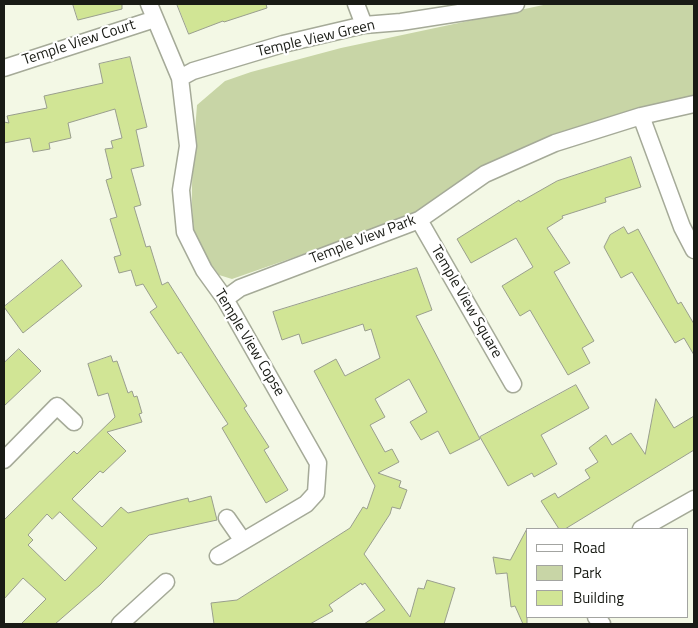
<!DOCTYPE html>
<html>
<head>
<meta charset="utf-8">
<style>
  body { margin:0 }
  #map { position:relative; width:698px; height:628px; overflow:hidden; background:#f3f8e5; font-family:"Titillium Web",sans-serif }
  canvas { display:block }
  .frame { position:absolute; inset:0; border:5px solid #191b15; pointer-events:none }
  .legend { position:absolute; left:526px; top:528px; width:162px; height:90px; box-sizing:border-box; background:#fff; border:1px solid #a3a4a1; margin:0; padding:6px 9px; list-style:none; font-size:15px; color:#191b15 }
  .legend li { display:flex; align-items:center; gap:10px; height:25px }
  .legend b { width:25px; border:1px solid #a3a4a1 }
</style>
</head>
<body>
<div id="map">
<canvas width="698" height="628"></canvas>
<div class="frame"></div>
<ul class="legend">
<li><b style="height:6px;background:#fff"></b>Road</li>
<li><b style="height:14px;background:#c8d5a6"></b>Park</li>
<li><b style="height:14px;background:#d1e595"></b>Building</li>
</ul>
</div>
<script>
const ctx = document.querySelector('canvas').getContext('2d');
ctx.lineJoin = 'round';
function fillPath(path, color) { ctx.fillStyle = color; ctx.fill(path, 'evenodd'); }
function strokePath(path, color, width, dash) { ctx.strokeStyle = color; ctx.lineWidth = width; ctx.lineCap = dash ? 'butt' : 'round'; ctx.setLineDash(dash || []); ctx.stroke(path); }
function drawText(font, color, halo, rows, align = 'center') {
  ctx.font = font + ' "Titillium Web",sans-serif'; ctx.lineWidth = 4.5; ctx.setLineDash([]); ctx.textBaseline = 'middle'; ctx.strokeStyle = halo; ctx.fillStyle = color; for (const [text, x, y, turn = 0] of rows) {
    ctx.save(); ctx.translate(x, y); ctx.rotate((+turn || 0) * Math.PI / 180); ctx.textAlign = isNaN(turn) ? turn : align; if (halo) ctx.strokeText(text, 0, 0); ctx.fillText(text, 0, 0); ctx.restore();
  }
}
const green = new Path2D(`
  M548,4H694V95L560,132L497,160L404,219L232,279L219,275C213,266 204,257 199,247C186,222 195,135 197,105L225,81L251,72L341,48Z`);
const building = new Path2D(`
  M73,4H122V9L78,20Z
  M177,4H266L267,8L224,22L223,21L189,34Z
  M130,57L147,127L136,130L144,166L131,169L141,205L134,207L146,247L150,246L162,285L168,282L247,406L244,408L269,447L264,450L288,490L266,503L222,428L228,424L181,352L178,354L150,312L157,307L143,284L136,286L131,270L119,273L114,257L121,255L110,219L117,217L106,180L112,178L105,149L113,148L111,141L122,138L115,109L68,123L71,138L49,143L50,149L33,152L30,138L4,143V122L9,123L7,116L47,108L44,96L103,83L99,64Z
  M631,157L641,187L605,198L606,202L562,216L563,218L547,228L570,263L554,272L594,341L582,348L590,363L568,375L530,310L520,316L502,286L533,267L516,238L471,263L457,239L519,200L520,202L557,181Z
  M624,227L628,234L638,229L678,304L681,302L694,324V355L684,338L675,343L632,272L621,278L604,247L610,235Z
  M62,260L82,286L23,333L4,307Z
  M417,268L432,310L416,316L480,439L450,454L438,431L421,440L410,422L427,412L409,379L375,399L385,417L370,425L385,452L392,449L399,462L378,473L401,481L399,487L407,490L400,509L392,507L390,514L364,554L410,617L418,588L424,589L427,580L455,588L444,624H364L385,610L365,583L362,585L361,583L329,605L333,611L310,624H214L211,603L237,600L350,528L363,507L367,509L375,486L314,371L336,359L345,376L380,358L371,329L365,331L363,324L302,344L299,334L282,340L273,312Z
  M19,349L41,371L4,406V363Z
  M111,356L113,362L117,361L128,393L132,391L134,397L137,396L142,413L139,414L142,422L107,432L126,451L103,473L100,471L72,499L102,527L121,507L128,513L188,498L189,502L211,496L217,520L149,535L100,585L55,624H21L46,599L23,578L4,599V520L74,451L77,454L115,417L108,393L98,396L88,364ZM60,512L97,548L65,581L28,545L33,540L28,535L47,514L52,519Z
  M576,385L589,408L541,435L557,464L534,477L532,473L508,486L480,437Z
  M656,399L674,428L694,416V450L565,529H559L541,501L555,493L558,498L590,478L585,470L598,462L589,448L606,435L612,445L631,433L645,454Z
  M527,529V624H523L515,606L511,607L507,573L496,574L493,557L510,560Z`);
const minor = new Path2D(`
  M149,4L180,78L188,146L181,190L185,232L204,270L225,299L318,463L316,493L306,504L218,556
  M356,4L364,25
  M4,68L155,19
  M180,78L193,71L283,44L364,25L401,22L516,4
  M641,116L682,227L694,250
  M419,220L513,384
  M225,299L240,288L419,220L485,174L555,143L641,116L694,104
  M4,460L57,406L74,422
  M227,518L243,541
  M641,529L694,499
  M596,617L602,624
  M120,624L166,582`);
const streetNames = [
  ["Temple View Green",316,39,-13],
  ["Temple View Court",79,43,-18],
  ["Temple View Park",363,240,-21],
  ["Temple View Square",466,302,60],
  ["Temple View Copse",249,343,59]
];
fillPath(green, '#c8d5a6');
fillPath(building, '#d1e595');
strokePath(building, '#999e8d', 1);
strokePath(minor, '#a5aa98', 19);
strokePath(minor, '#fff', 16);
drawText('15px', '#191b15', '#fff', streetNames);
</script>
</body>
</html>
